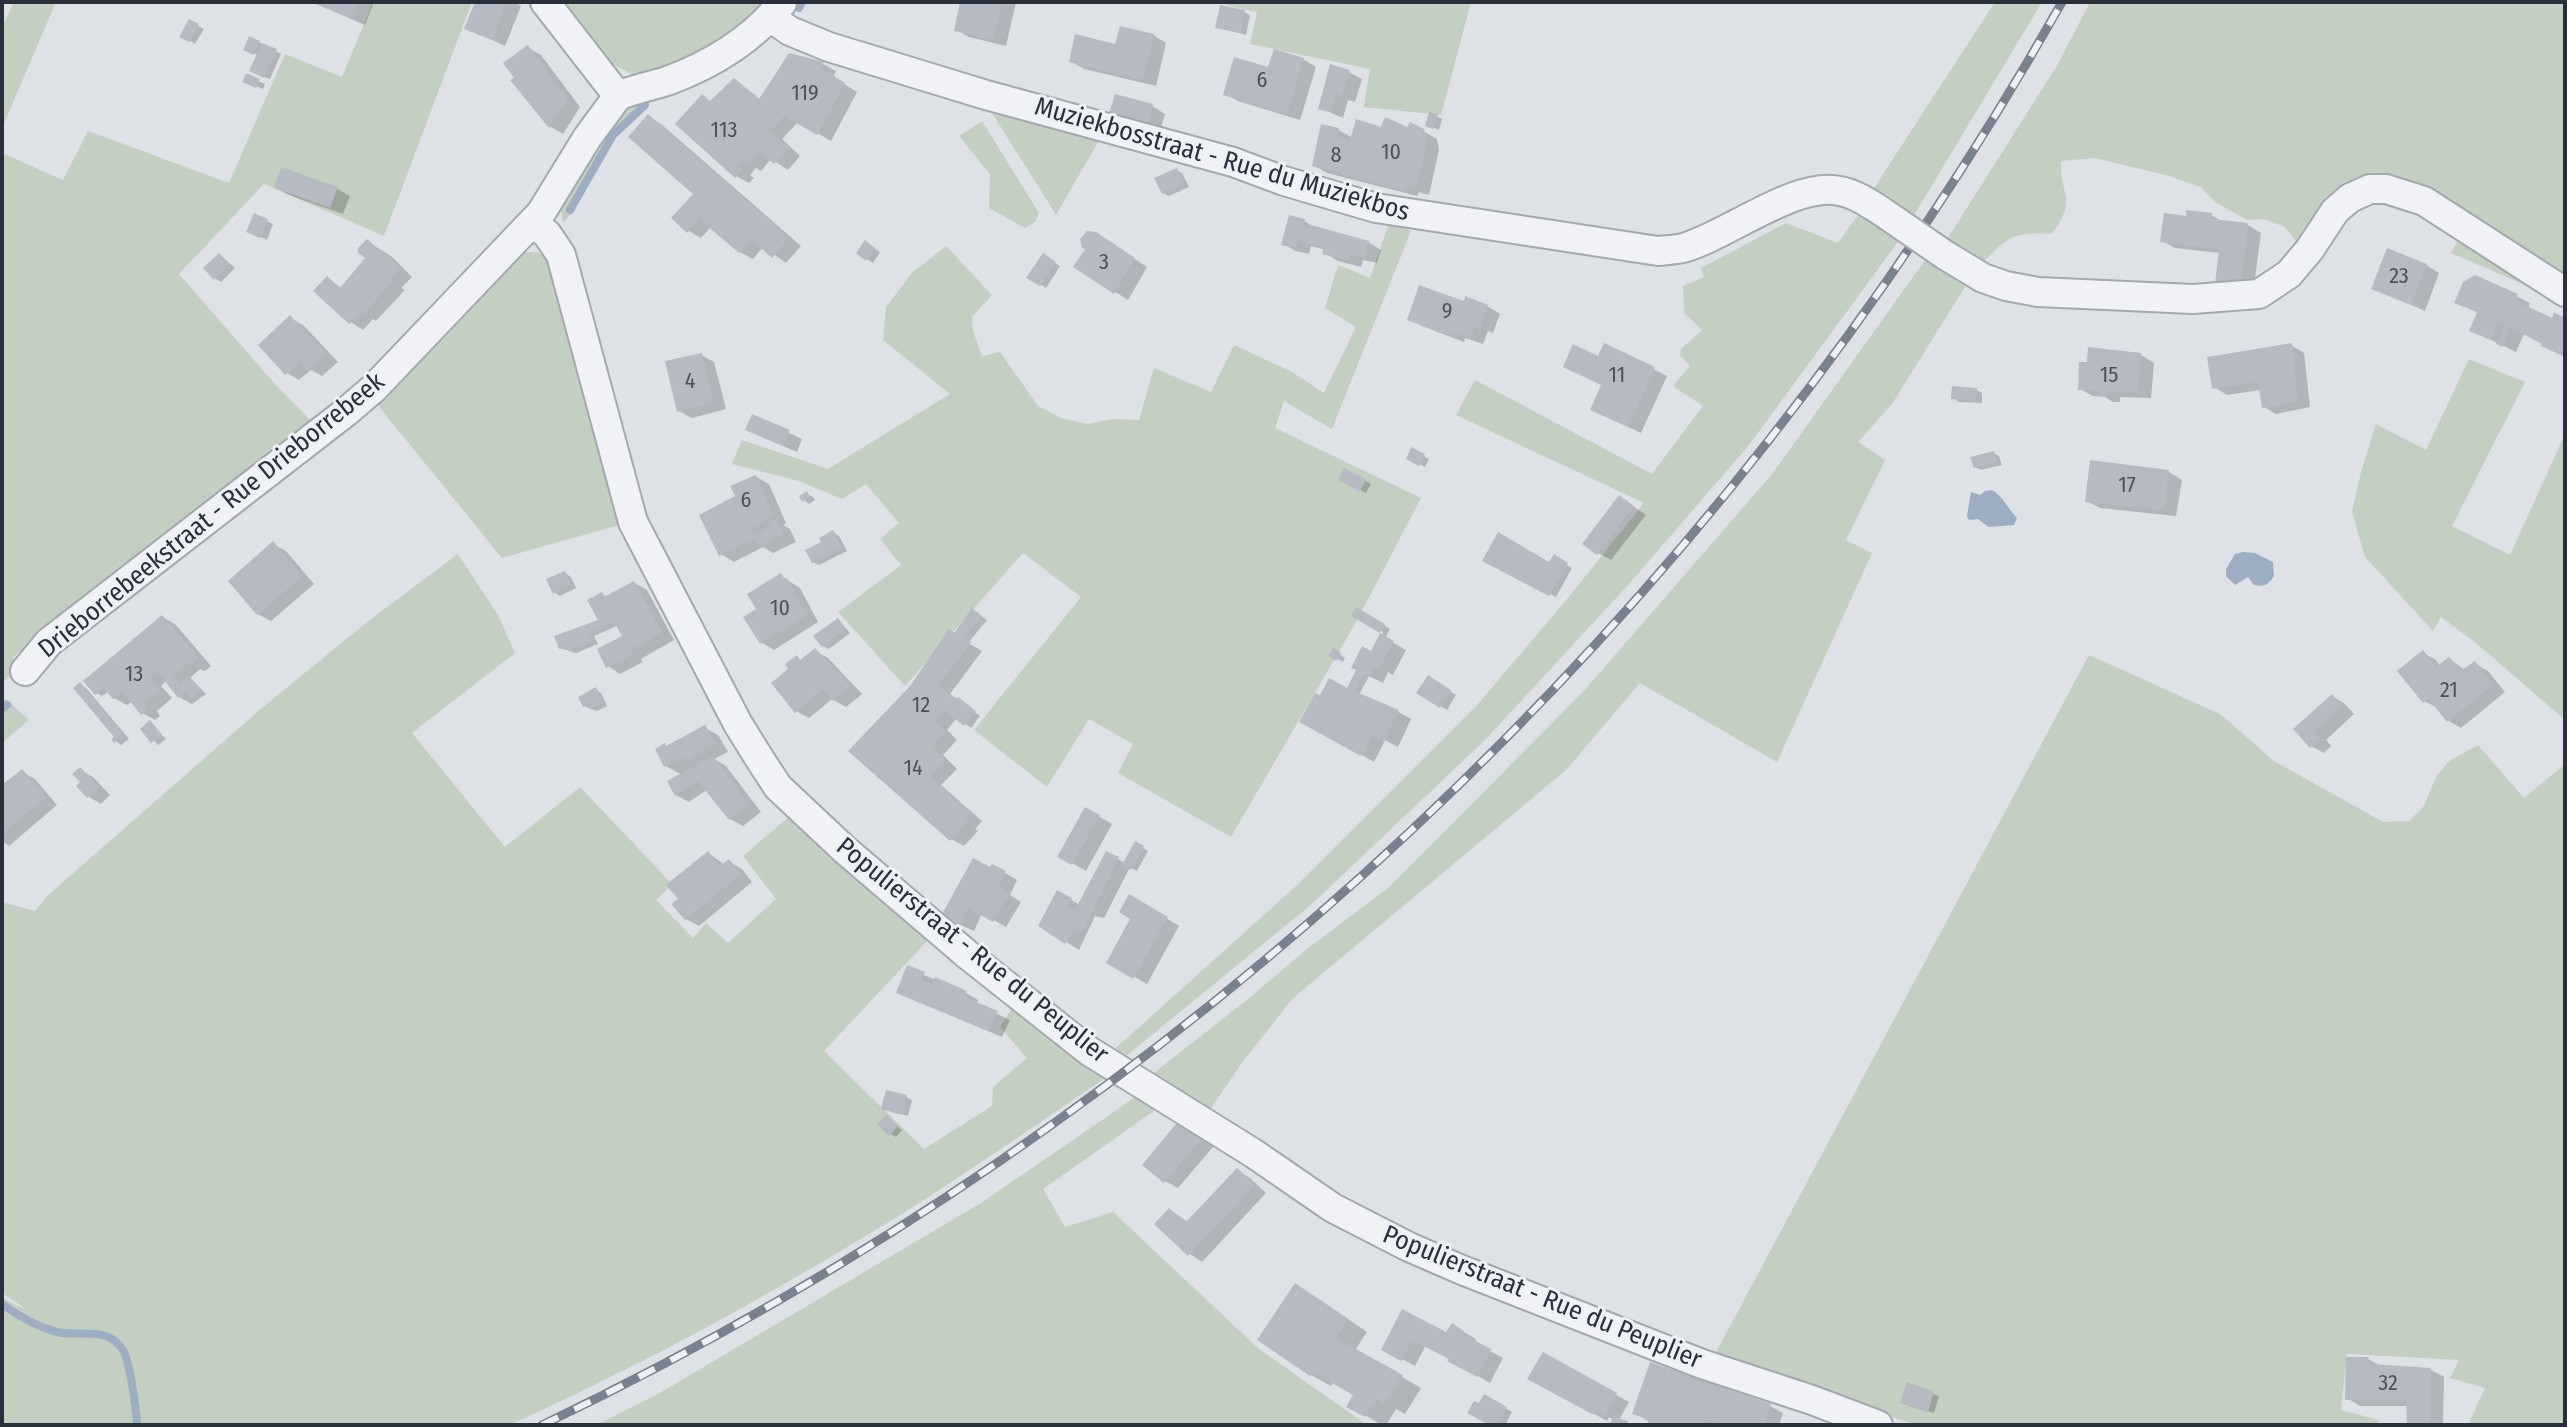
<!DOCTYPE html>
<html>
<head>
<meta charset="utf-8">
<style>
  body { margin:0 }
  #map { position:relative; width:2567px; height:1427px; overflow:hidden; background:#dee1e6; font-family:"Fira Sans Condensed",sans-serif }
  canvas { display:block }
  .frame { position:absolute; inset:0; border:4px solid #292f3b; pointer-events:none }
</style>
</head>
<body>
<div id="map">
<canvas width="2567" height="1427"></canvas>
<div class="frame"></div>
</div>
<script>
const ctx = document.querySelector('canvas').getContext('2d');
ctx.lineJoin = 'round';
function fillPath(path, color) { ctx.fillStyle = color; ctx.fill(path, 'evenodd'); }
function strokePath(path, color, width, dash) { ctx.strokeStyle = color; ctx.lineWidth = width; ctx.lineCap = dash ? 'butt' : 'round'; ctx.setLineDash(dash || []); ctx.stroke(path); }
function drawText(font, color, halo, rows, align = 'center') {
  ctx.font = font + ' "Fira Sans Condensed",sans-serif'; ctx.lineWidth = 6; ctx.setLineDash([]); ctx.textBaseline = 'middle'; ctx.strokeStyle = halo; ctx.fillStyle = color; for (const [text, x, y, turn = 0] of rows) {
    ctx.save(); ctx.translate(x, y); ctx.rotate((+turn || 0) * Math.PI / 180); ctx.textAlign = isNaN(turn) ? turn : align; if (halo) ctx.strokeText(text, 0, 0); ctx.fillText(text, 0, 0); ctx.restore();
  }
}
const green = new Path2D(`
  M14,2H56L2,128V28Z
  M373,2H472L384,236L264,184L179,274L274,383L314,424L13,657L21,668L2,683V153L63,180L88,131L229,183L285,54L342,77Z
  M566,2H768L728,38L653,75H633L609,62L587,36Z
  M1227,2H1471L1441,115L1364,107L1370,69L1250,44L1257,12L1226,5Z
  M1995,2H2042L1913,217L1874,188Z
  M2090,2H2565V302L2451,253L2469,221L2399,176L2366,183L2303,250L2285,227L2264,219L2247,220L2215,202L2201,187L2169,176L2095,158L2061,161C2060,196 2078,199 2052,234C2011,232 2008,237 1980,266L1946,241L2058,64Z
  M643,100L645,105C630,122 613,139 601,158C588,179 581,206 563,223L561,210L564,199C585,166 607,117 643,100Z
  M990,110L1101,137L1056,215L1050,205Z
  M982,121L1039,213L1035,222L1025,228L989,208L990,174L959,136Z
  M1860,212L1903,235L1749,445L1629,584L1486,739L1312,904L1125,1057L1116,1048L1295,887L1478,704L1568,598L1644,503L1456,415L1475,380L1652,474L1703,406L1673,386L1690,366L1680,355L1681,349L1702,330L1684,313L1683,286L1704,277L1701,268L1786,223L1838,243Z
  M1390,220L1411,231L1332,429L1284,401L1275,428L1421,498L1355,624L1231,837L1118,773L1133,744L1089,719L1047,787L974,730L1081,597L1023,553L905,686L838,612L901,565L880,539L899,523L866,484L842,499L799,481L732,464L742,440L828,469L950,394L883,340L886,307L912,273L946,246L992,295L972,317L973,331L982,356L1000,352L1038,406L1061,418L1087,424L1114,419L1139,420L1154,368L1211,392L1234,345L1292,372L1324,393L1356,327L1325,308L1338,265L1370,278Z
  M520,252H537L549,258L619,525L502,558L376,403Z
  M1928,256L1965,287L1892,404L1858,442L1885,460L1846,540L1872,553L1777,762L1640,683L1566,770L1292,999L1241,1064L1208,1113L1150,1076L1248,999L1307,949L1388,888L1583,692L1773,473Z
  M2469,359L2525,382L2452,526L2510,555L2565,434V720L2476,643L2441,617L2433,631L2365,557L2352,512L2361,472L2376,424L2426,450Z
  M458,554L498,615L515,653L412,733L505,847L580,787L672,884L656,900L693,938L706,923L728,943L776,899L743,856L792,814L931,937L824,1051L924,1149L992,1106L993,1087L1027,1058L1000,1027L1014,1005L1107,1077C1040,1122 973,1169 905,1212C777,1291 646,1364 509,1425H2V1298L29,1311L2,1293V902L35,911L47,896L263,707L371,619Z
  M2089,655L2220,714L2274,761L2383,822L2409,821L2424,806L2436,777L2449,761L2478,745L2524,798L2565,764V1425H2468L2485,1388L2450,1378L2459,1360L2347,1354L2341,1410L2379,1420L2378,1425H1916L1714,1356Z
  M6,699L29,720L2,743V702Z
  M1140,1094L1161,1106L1043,1189L1065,1227L1113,1212L1259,1349L1367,1425H596L658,1394L981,1203Z`);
const water = new Path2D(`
  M1992,490C2003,496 2008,509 2017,518L2014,525L1989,527L1978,519L1969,520L1967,516L1971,492L1980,495L1985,491Z
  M2243,552L2255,553L2273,562L2274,576C2268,585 2264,587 2254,585L2248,577L2235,585L2226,576V569L2235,554Z`);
const shadow = new Path2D(`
  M312,2H374L365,25Z
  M477,2H513L521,6L505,46L467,28Z
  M962,2H1016L1006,46L969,37L956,30Z
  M1244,12L1250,15L1246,35L1217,27Z
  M189,21L204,29L195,44L182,36Z
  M1153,35L1166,43L1156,86L1084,69L1071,61Z
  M259,42L281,54L270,79L257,74L258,55L246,48Z
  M528,48L541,55L580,107L563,134L551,127L513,80Z
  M790,55L823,64L836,71L833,77L857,92L831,141L798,122L782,139L800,156L788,170L771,159L761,171L756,168L750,175L754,178L749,183L736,176L712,102L735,80L761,100Z
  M1303,59L1316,67L1300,120L1238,101L1226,94L1270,70Z
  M1349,72L1362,79L1355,102L1348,100L1343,118L1320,108Z
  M247,76L265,84L263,89L251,84Z
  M1152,106L1165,114L1159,134L1123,124Z
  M1437,116L1442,119L1439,130L1428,125Z
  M648,117L661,124L801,246L786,263L763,247L753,259L740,252L711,227L701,238L689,231L696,193Z
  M1338,130L1353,138L1383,130L1423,131L1437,139L1439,150L1429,195L1419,192L1417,196L1327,173L1314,165Z
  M1176,170L1182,173L1189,187L1169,196L1163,193Z
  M276,187L337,189L350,196L343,214L289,195Z
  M2211,215L2225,223L2248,225L2261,233L2253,293L2230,290L2220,253L2175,248L2162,241Z
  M255,216L273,224L267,240L254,234Z
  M1304,221L1318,229L1368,242L1381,250L1377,263L1363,260L1361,267L1338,261L1325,253L1326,250L1311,246L1309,254L1296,251L1283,244Z
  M368,242L391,256L412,277L401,288L405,290L376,321L373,319L363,330L351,322L327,279L342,288L368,258Z
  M1109,242L1147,267L1128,300L1076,267Z
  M871,246L880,252L873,263L858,253Z
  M220,256L235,268L221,282L215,278Z
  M1043,256L1060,266L1046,288L1029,277Z
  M2426,265L2439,273L2425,311L2373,288Z
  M2475,277L2530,303L2528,309L2553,321L2555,315L2565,320V357L2524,334L2516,352L2472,331L2479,313L2457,302Z
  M1465,304L1487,306L1500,314L1493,333L1488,331L1483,344L1465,338L1464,342L1422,326L1409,319Z
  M290,318L303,325L338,362L322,376L311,370L299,380L287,373Z
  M2291,345L2304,353L2310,407L2276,414L2264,407L2261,390L2227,395L2214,387Z
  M1605,346L1667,376L1641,433L1605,416Z
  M701,355L714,362L726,409L692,418L679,411Z
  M2141,355L2154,363L2151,398L2120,397V402H2113L2105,397L2093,396L2080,389Z
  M1976,390L1982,393V403L1959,402L1953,398Z
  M753,416L802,439L797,452L760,436Z
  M1412,450L1429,459L1425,467L1408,458Z
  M1993,453L1999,456L2002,465L1981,470L1975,467Z
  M1345,470L1371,484L1366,493L1341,480Z
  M2169,472L2182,480L2176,516L2100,508L2087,501Z
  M756,477L769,484L786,523L783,525L790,529L796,542L773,553L763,547L734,562L721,554L738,497Z
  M807,494L813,497L815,500L809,504L804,500Z
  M1620,497L1646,515L1611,560L1598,553Z
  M833,532L839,536L847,551L819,565L813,562L823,543Z
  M273,544L286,551L314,584L271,621L258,614Z
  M1554,557L1572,568L1556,597L1548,593L1550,564Z
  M565,573L571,577L576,588L560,596L554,592Z
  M781,576L800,588L818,622L774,650L761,642L759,609Z
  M634,583L647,590L674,640L641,659L643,662L620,674L608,666L625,637L619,625L594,636L598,644L576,653L560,648L600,620L602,594L608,598Z
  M1357,609L1390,629L1385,638L1406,650L1393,675L1388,672L1383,683L1369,676L1359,695L1384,704L1411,719L1398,747L1385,740L1374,762L1302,721L1321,698L1348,690L1383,632L1353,615Z
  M978,614L987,620L968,643L982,651L950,694L980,716L971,728L957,718L947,730L957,740L943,755L957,769L941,785L982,821L975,829L978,831L964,846L951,839L851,751L912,688L954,635Z
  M163,617L176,625L211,666L205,671L200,669L190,678L206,694L192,704L179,697L166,681L161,686L172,698L157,711L160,716L155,720L142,713L133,701L127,705L114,698L109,691L102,696L96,693Z
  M838,620L850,633L829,649L823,646Z
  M815,651L828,658L862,694L846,707L832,699L809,718L796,711L791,670L797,657L802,661Z
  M1334,651L1345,658L1343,662L1331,655Z
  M2423,653L2436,660L2440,666L2449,659L2465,670L2475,664L2488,671L2505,692L2461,728L2449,721L2438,708L2424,701Z
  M1428,678L1456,695L1447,710L1419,693Z
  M81,685L86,688L129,739L121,745L116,741V737Z
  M596,690L601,693L607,706L597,711L584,706Z
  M2332,696L2345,704L2354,714L2326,740L2331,746L2324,753L2311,746L2296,730Z
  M150,723L166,739L158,745L142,729Z
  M705,728L718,735L728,752L714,759L726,766L761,812L743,826L730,819L707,790L689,802L676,795L682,775L666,766L668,747Z
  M80,770L93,777L110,795L101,804L89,797Z
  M22,772L35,779L57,805L9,846L2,841V790Z
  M1086,809L1112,824L1086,871L1060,856Z
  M1136,844L1148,851L1137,871L1130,867L1104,918L1095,916L1079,950L1040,925L1058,892L1080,905L1107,853L1125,863Z
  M708,853L725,865L729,862L742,869L752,882L699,926L686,919Z
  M993,866L1017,880L1010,895L1021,902L1006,927L982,913L974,931L956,923Z
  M1130,896L1179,926L1147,984L1109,962L1133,918Z
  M908,968L966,993L978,1000L976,1004L1010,1020L1002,1037L898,993Z
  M906,1097L912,1100L908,1116L883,1108Z
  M887,1117L902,1130L896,1137L890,1134Z
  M1193,1129L1213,1147L1178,1188L1165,1181Z
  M1237,1170L1250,1178L1266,1193L1202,1262L1190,1254L1170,1210L1188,1222Z
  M1316,1297L1367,1332L1355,1350L1421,1388L1405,1414L1396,1409L1386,1425H1382L1349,1406L1355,1395L1333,1382L1331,1386L1311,1375Z
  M1403,1312L1447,1335L1453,1326L1476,1339L1475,1343L1503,1358L1490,1383L1426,1345L1415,1366L1383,1349Z
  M1544,1355L1629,1402L1619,1420L1631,1425H1612L1614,1420L1609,1417L1607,1421L1530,1378Z
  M2368,1359L2381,1366L2431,1370L2444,1377L2443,1425H2409L2408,1406H2360L2347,1398Z
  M1908,1385L1939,1396L1934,1413L1908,1406Z
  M1485,1396L1512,1412L1505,1425H1493L1479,1406Z
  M1770,1406L1783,1413L1779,1425H1649L1650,1422L1634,1413Z`);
const stream = new Path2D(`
  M799,8L802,2
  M570,210L613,135L645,105
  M2,709L7,705
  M2,1304C19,1316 37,1327 57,1332C79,1337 104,1326 121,1347C130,1358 136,1409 137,1425`);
const building = new Path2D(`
  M311,2H359L352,19Z
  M475,2H507L492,40L464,29Z
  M960,2H1002L993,40L954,31Z
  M1220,5L1245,10L1240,33L1215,28Z
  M189,19L199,24L189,42L179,37Z
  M1120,26L1154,34L1143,80L1069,62L1075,34L1115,44Z
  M249,36L260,41L254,55L243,50Z
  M262,43L277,49L264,78L249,71Z
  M528,45L568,99L549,128L510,80L514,78L503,63Z
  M1274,49L1304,58L1287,114L1223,95L1234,57L1268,67Z
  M789,53L824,62L821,68L845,83L817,135L784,116L770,131L789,147L774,164L759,151L748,165L743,161L738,166L742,169L735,178L675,124L702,94L710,101L734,78L759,99Z
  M1330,64L1350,70L1342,96L1335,94L1330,112L1318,109Z
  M246,73L260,79L256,88L242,82Z
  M1115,94L1153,104L1146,128L1108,117Z
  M1429,112L1438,114L1433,129L1425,126Z
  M648,114L789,238L772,258L751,239L739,253L699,219L687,233L671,218L693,194L628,137Z
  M1385,117L1407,127L1410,122L1424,129L1427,141L1416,189L1406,186L1404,191L1312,166L1321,124L1339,128L1337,136L1350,140L1356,119L1381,127Z
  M281,167L338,187L330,208L274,188Z
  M1177,168L1184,184L1162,194L1154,178Z
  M2186,210L2212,213L2211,219L2248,223L2241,287L2215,284L2219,249L2160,242L2164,213L2186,216Z
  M254,213L268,219L260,238L246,232Z
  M1289,215L1305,219L1303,228L1309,229L1311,225L1369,241L1364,258L1350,254L1349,261L1322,254L1324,247L1298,240L1296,248L1281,245Z
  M1087,231L1096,232L1135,258L1114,294L1073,267L1085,249L1082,248L1080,239Z
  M367,239L401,269L390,279L394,281L362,315L360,313L349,324L313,291L327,276L340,288L365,258L358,253V248Z
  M865,240L875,248L866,261L856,253Z
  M2387,248L2427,264L2411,305L2371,289Z
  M219,253L230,264L214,280L203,268Z
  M1043,253L1056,262L1040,286L1026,278Z
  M2475,275L2518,294L2516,301L2552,318L2554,313L2565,317L2563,356L2541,346L2542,343L2510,328L2503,347L2496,344L2506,324L2498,321L2491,340L2469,331L2477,312L2454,303L2463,282Z
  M1419,285L1464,301L1465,296L1488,305L1480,328L1475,326L1470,339L1452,332L1451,336L1407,320Z
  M290,315L326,354L308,370L300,361L285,375L258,345Z
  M1604,343L1655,367L1628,427L1590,410L1601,385L1563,367L1573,344L1598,356Z
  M2292,343L2298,401L2262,408L2258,382L2212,389L2207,357Z
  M2088,347L2141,353L2138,392L2107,391V396H2098L2099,391L2078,390L2079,362H2087Z
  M702,353L714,403L677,412L665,361Z
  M1952,386L1977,388L1976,401L1951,399Z
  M752,414L790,430L783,446L745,430Z
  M1411,447L1425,454L1419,466L1406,459Z
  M1994,451L1997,462L1974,468L1970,457Z
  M2090,460L2169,470L2164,510L2085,502Z
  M1344,468L1366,479L1360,492L1338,480Z
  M756,475L774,516L750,528L754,535L772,526L770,522L777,519L784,534L759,547L755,538L719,556L699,515L735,496L730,486Z
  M807,491L810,497L802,502L799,496Z
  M1619,495L1634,506L1597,555L1582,544Z
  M833,530L842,548L812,563L805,550L821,542L819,538Z
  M1498,532L1549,562L1554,554L1568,563L1549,596L1482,561Z
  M273,541L303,576L257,615L228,581Z
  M565,571L571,585L553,594L546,579Z
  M781,573L785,580L787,578L807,615L760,644L743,617L756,609L747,594Z
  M634,581L662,632L630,651L632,655L606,668L597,649L622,636L614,622L590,633L593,641L569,651L567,646L559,649L554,636L598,620L587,600L602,592L604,597Z
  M1356,607L1385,624L1380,633L1351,616Z
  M972,608L982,616L965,637L971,642L939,685L955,700L958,697L976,711L964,726L945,711L935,721L946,731L931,747L945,760L930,777L971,813L963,821L966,823L950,841L848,751L910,686L949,629L954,633Z
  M162,615L199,658L191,666L188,662L172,676L179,684L189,676L202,690L192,699L186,691L178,698L157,671L150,677L160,690L145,703L148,708L141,715L123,692L113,699L103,688L95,695L83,681Z
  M838,618L846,629L822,647L813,636Z
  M1380,633L1394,641L1379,669L1375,667L1369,677L1363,674L1354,691L1399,710L1384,742L1372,735L1361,756L1299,722L1315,693L1320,695L1329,678L1347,688L1356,670L1351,668L1362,646L1371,651Z
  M815,648L850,686L832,701L823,689L795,713L771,683L788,669L785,664L797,655L800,660Z
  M1333,648L1341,653L1336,661L1328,656Z
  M2423,650L2436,667L2449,657L2462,670L2475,661L2494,684L2447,722L2428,698L2423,703L2397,671Z
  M1428,675L1451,690L1440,708L1416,693Z
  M80,682L124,735L114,743L111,739L114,737L73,688Z
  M596,687L603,703L590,709L588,705L583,707L578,697Z
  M2332,694L2342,706L2314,732L2320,738L2310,748L2293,729Z
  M150,720L162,735L151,743L140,729Z
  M705,725L717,744L684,761L683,757L664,767L655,749L665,743L666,746Z
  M713,756L749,804L729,820L698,781L675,796L667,781Z
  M80,767L99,787L87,798L76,786L80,782L72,774Z
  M22,769L46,797L2,834V785Z
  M1085,807L1100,815L1072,865L1057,857Z
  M1135,841L1144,846L1131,870L1122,865Z
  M708,851L720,866L729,859L741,874L685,920L671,904L678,899L666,885Z
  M1106,851L1119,857L1081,933L1073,930L1065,944L1038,926L1057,890L1072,898L1067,906L1075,910Z
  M973,858L990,867L992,864L1006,871L998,886L1010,893L993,922L968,908L960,926L941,916Z
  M1129,894L1168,917L1133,979L1106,963L1130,919L1119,912Z
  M907,965L925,972L922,980L932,984L935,977L967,991L964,997L998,1011L988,1031L896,993Z
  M886,1090L907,1095L902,1115L881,1109Z
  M886,1115L898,1126L889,1136L877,1124Z
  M1180,1119L1202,1138L1164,1183L1142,1165Z
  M1237,1168L1255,1185L1188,1256L1154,1224L1169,1208L1186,1222Z
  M1295,1283L1348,1319L1336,1338L1403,1375L1384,1404L1376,1399L1365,1417L1346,1407L1353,1395L1313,1372L1310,1376L1257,1340Z
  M1402,1309L1446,1332L1452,1323L1464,1331L1462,1334L1491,1349L1477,1377L1447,1361L1449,1359L1412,1340L1401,1361L1381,1350Z
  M1543,1352L1617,1393L1605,1416L1596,1411L1594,1415L1527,1379Z
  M2346,1357H2368L2370,1364L2431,1368L2430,1425H2407L2406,1400H2345Z
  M1650,1362L1771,1404L1764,1425H1718L1719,1423L1706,1418L1703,1425H1647L1649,1419L1632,1414Z
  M1907,1382L1934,1391L1928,1412L1900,1403Z
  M1484,1394L1507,1407L1497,1425H1489L1467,1413L1474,1401L1479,1403Z
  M1613,1416L1628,1421L1627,1425H1610Z`);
const minor = new Path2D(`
  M545,2L618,96
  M770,17L790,31L829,47L986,95L1233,162L1284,181L1376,208L1658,251C1667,250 1675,250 1683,248C1727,236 1795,181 1840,191C1856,194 1870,204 1884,213
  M618,96C634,89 651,86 667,81C711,65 752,40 782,3
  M532,223L547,234L561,255L633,522L738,724L761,761L778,787L844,849L969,956L1089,1051L1253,1153L1333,1208L1409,1247L1462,1270L1702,1364L1812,1400L1878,1425
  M1945,255L1983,278L2006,286L2038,292L2193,299L2259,294L2289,274L2310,249L2335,211L2350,198L2370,189H2386L2424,201L2565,292
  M25,671L49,642L346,412L374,388L541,213L587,138L618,96`);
const rail = new Path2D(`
  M542,1425C1180,1121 1715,618 2062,2`);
const minorBridge = new Path2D(`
  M1884,213L1945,255`);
const numberNames = [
  ["6",1262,81],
  ["119",805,94],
  ["113",724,131],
  ["10",1391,153],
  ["8",1336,156],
  ["3",1104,263],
  ["23",2399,277],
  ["9",1447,312],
  ["11",1617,376],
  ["15",2109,376],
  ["4",690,382],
  ["17",2127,486],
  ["6",746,501],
  ["10",780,609],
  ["13",134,675],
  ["21",2449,691],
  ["12",921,706],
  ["14",913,769],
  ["32",2388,1384]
];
const streetNames = [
  ["Muziekbosstraat - Rue du Muziekbos",1222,160,16],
  ["Drieborrebeekstraat - Rue Drieborrebeek",212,516,-39],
  ["Populierstraat - Rue du Peuplier",972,951,39],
  ["Populierstraat - Rue du Peuplier",1542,1298,22]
];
fillPath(green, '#c3cfc0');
fillPath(water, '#9daec2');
fillPath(shadow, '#0003');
strokePath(stream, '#9daec2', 8);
fillPath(building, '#b6bac2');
strokePath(minor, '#a4a8af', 32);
strokePath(minor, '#f0f2f5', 28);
strokePath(rail, '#79808e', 9);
strokePath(rail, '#edf0f4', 6, [18]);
strokePath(minorBridge, '#a4a8af', 32, []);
strokePath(minorBridge, '#f0f2f5', 28);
drawText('22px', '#4c525d', null, numberNames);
drawText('26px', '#292f3b', '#edf0f4', streetNames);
</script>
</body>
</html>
